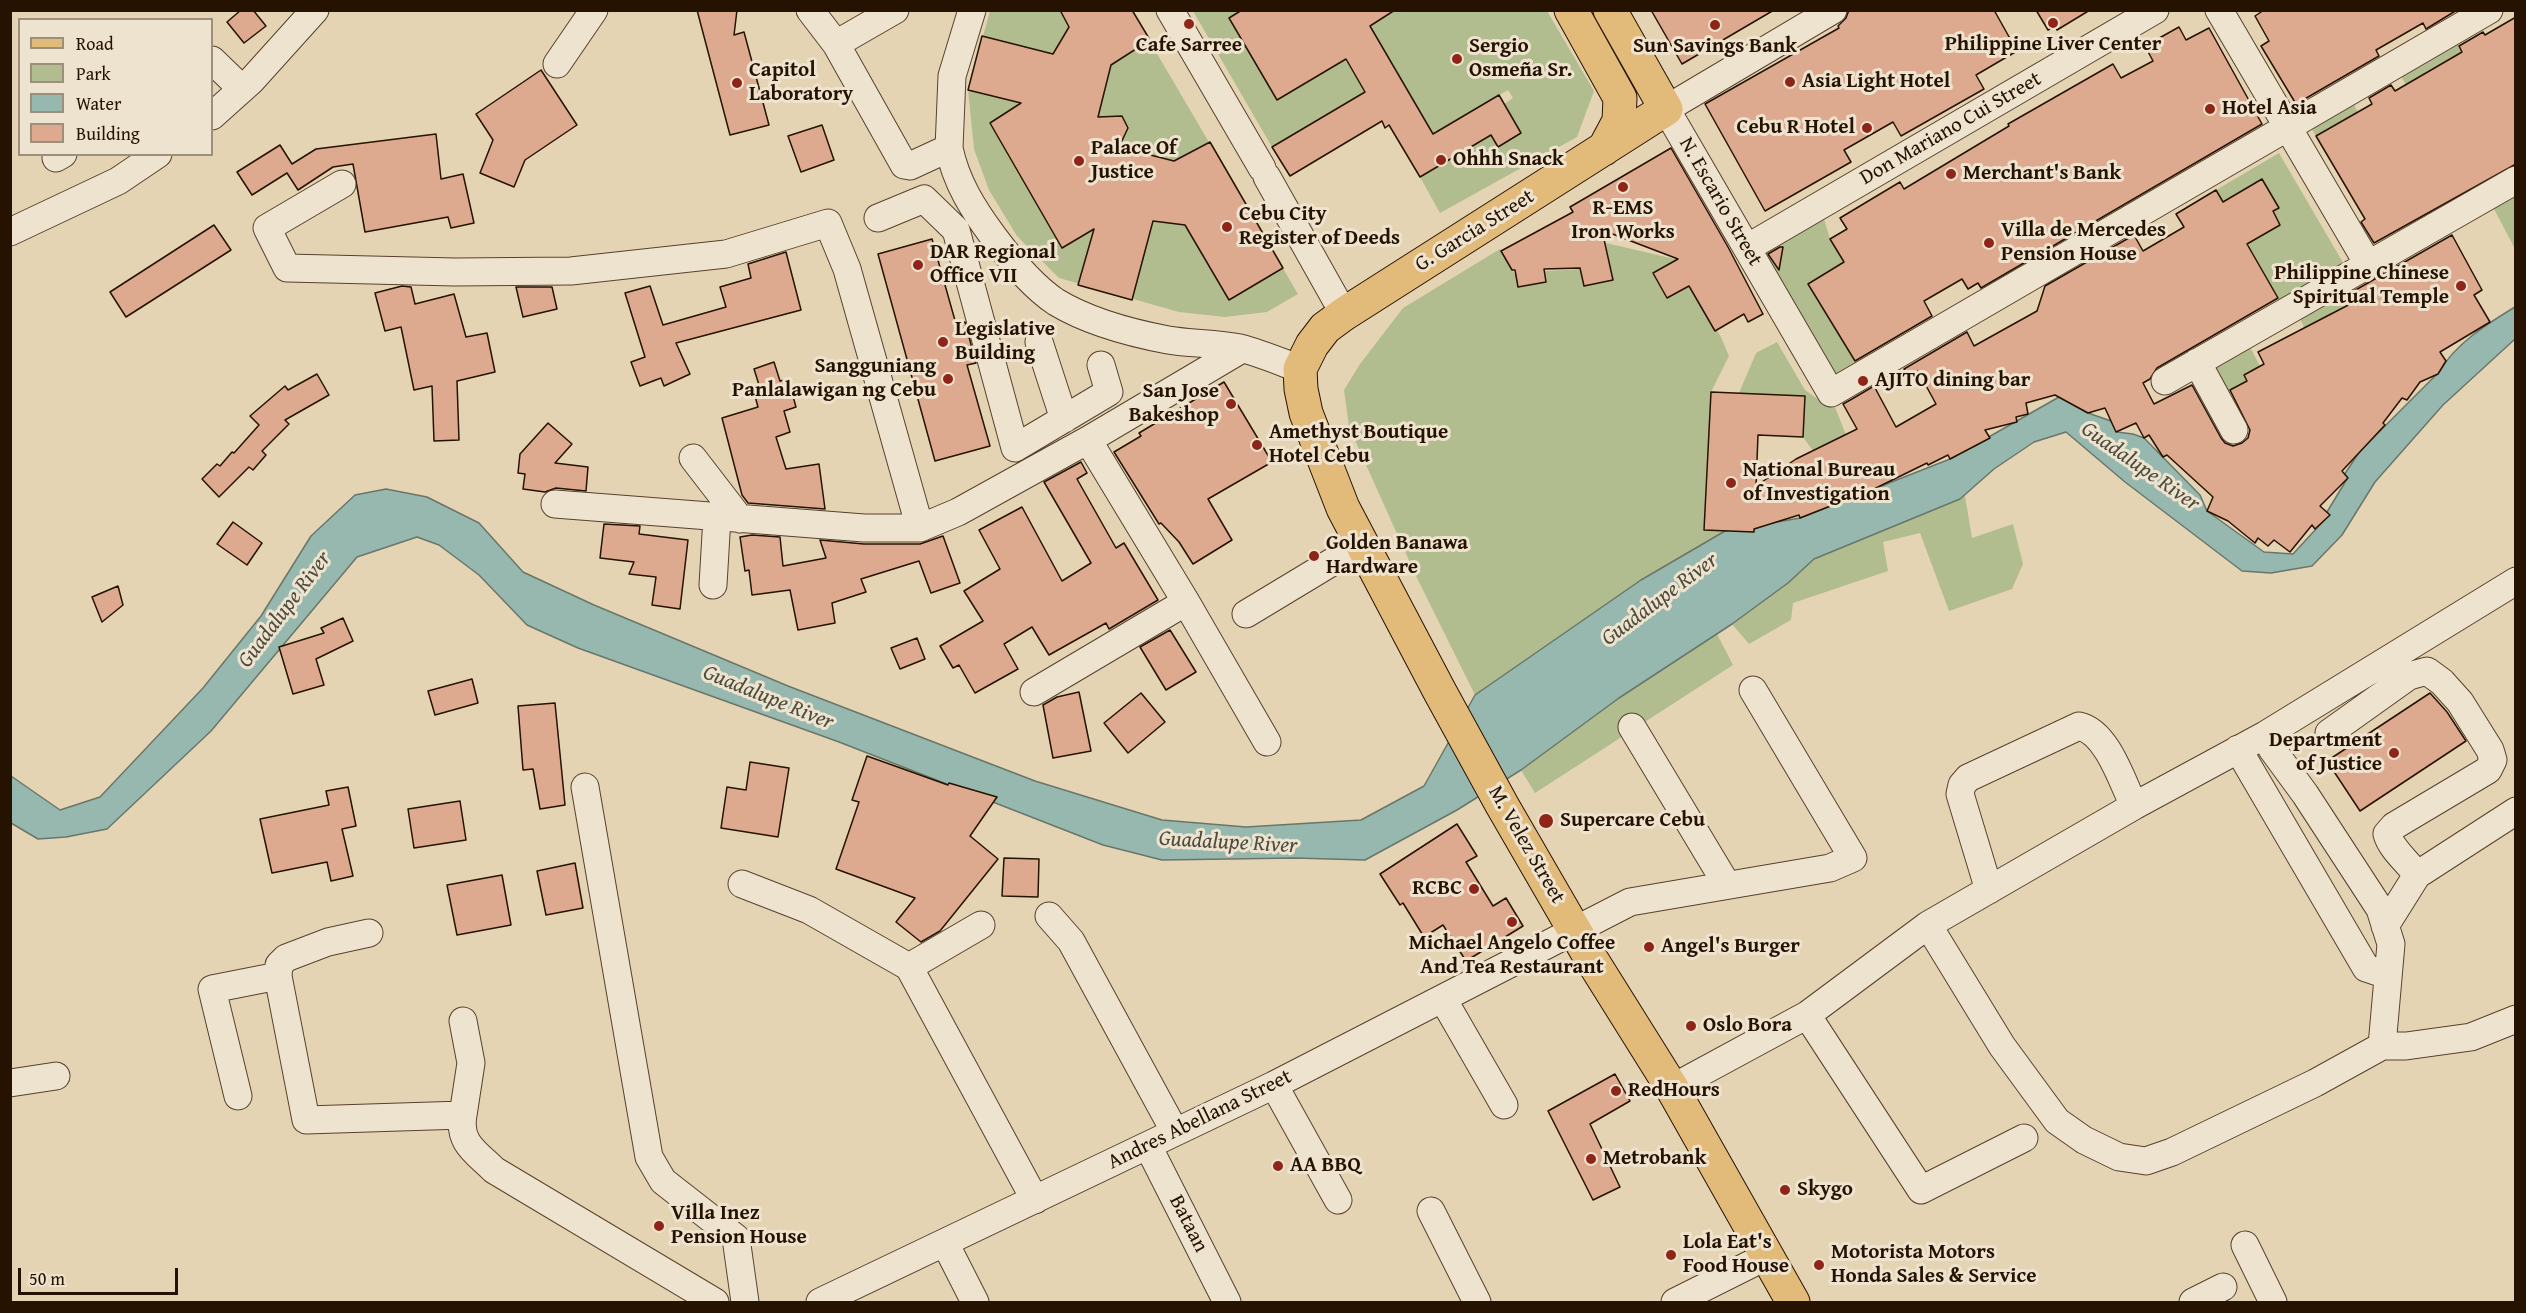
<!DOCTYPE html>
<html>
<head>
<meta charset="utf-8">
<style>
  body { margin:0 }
  #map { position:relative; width:2526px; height:1313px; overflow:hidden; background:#e5d4b3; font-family:"Gentium Book Plus",serif }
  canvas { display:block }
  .frame { position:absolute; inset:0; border:12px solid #261201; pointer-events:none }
  .legend { position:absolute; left:18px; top:18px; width:195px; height:138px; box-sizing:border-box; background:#eee3ce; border:2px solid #9e8f7c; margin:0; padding:8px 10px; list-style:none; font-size:18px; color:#261201 }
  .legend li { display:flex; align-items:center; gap:12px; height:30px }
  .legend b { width:30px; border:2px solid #9e8f7c }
  .scale { position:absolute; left:18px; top:1268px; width:160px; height:27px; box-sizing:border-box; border:3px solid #261201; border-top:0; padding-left:8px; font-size:18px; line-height:21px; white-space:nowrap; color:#261201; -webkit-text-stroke:4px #eee3ce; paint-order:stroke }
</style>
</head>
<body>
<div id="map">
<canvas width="2526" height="1313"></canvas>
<div class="frame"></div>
<ul class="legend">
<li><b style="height:8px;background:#e2ba7a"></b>Road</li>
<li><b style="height:16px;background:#b1bd8f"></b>Park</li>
<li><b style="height:16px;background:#96b8af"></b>Water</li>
<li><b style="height:16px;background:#deaa8f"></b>Building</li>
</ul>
<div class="scale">50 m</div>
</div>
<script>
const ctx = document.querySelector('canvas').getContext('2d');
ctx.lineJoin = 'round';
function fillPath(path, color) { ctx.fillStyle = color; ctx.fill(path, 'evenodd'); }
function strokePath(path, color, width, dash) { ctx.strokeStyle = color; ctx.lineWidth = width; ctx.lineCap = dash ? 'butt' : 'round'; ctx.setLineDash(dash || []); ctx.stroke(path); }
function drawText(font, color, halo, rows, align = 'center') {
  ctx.font = font + ' "Gentium Book Plus",serif'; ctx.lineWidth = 6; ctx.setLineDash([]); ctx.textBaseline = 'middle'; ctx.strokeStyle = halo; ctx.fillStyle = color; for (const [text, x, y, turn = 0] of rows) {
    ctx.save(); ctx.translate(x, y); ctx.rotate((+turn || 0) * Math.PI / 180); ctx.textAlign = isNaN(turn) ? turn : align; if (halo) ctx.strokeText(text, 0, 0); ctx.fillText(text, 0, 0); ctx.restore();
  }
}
const green = new Path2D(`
  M990,11H1132L1298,294L1267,312L1225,317L1179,312L1059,278L1017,236L989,190L974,149L968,90Z
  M1193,11H1242L1229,18L1277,100L1321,74L1337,45L1365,92L1272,147Z
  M1395,11H1547L1594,91L1577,137L1440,213L1420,177L1491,135L1498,147L1521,133L1504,104L1513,98L1508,90L1430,136L1418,108L1369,26Z
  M2455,39L2462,52L2406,85L2398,71Z
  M2350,98L2358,112L2316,136L2308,123Z
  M2279,153L2345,266L2280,301L2216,190Z
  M2515,197V249L2494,209Z
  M1822,212L1830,239L1844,262L1809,285L1856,364L1826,381L1758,251Z
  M1606,243L1679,260V265L1721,337L1729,356L1711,392L1704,530L1725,531L1814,559L1965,496L1972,538L2013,524L2023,564L2012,589L1949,611L1920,533L1883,542L1888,571L1793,603L1791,620L1749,644L1732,624L1717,634L1733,665L1535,793L1475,695L1416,576L1349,427L1344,390L1360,364L1403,308L1500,249L1514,273L1580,269L1584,286L1613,280Z
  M2350,286L2356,301L2333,312L2337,322L2305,329L2300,319Z
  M1777,342L1805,390L1829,407H1835L1846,435L1813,451L1803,437L1804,396L1739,393L1756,353Z
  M2250,347L2260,366L2253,391L2239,385L2224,394L2246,435L2236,441L2202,375Z`);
const water = new Path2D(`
  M2515,307V339L2443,405L2375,482L2342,535L2312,566L2271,573L2242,571L2125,482L2066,432L2034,442L1994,469L1960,499L1814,559L1788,583L1732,624L1619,698L1521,770L1457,810L1365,860L1295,858L1162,860L1103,845L839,742L578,648L527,625L479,575L439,545L417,537L357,557L211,731L107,829L66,837L38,839L11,823V776L60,810L100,797L203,688L261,616L311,536L355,495L386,489L427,497L479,523L523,572L594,605L788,686L1035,781L1162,820L1246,827L1361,820L1424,786L1475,695L1641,580L1725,531L1800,518L1950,459L2059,397L2088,413L2111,421L2117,432L2133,434L2144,438L2200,495L2207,511L2264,552L2293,554L2329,515L2327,512L2347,479L2344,475L2360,451L2439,372C2456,343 2487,324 2515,307Z`);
const building = new Path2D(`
  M241,10H253L266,26L244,43L227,22Z
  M697,10H737L734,35L744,32L769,125L730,135Z
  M1060,10H1132L1150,40L1111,65L1098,117L1122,116L1128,128L1119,147L1174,161L1210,142L1283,268L1229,300L1185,225L1153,221L1132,300L1078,285L1094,229L1062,248L990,123L1021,103L968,90L982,36L1053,54L1069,27Z
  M1242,10H1395L1370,26L1433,134L1499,95L1521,133L1498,147L1491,135L1420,177L1389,125L1385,128L1382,121L1290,176L1272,147L1365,92L1346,59L1277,100L1229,18Z
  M1651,10H1774L1682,64Z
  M1849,10H1994L2017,51L1976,75L1984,89L1901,136L1893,122L1844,150L1851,162L1765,211L1705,104L1839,28L1838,26L1846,18Z
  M2036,10H2090L2057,30L2055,26L2048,30Z
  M2264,10H2457L2426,29L2423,23L2376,50L2379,56L2296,104L2261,46L2269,41L2255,16Z
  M2516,17V164L2374,243L2361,222L2365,219L2316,136L2372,104L2369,98L2391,85L2395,91L2462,52L2459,46L2483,32L2485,35Z
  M2179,27L2186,40L2209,28L2262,124L1981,288L1978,283L1968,289L1962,279L1924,301L1932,316L1855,361L1808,284L1844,262L1830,239L1847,229L1840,218L1900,182L1904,189L2009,126L2008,124L2113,64L2121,78L2153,61L2145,46Z
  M541,70L577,125L525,160L514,187L480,173L493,140L476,114Z
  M822,125L834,160L801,172L788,136Z
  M436,134L441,179L463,174L474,223L451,228L448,217L365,232L353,164L333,167L298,190L287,173L252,195L237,172L280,145L292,164L316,149Z
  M1671,148L1728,247L1763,314L1748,322L1744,314L1715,331L1689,286L1667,298L1653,273L1678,259L1602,230L1613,280L1584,286L1580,268L1544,269L1546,282L1518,287L1515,270H1512L1501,251L1573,212L1570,207Z
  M2262,179L2279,208L2273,211L2280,225L2247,244L2278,298L2157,368L2150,379L2143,383L2154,404L2192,385L2221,438L2225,443L2233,446L2242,443L2248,438L2250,430L2230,390L2247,381L2244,375L2264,364L2258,352L2356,301L2352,292L2452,235L2482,290L2474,295L2490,322L2440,352L2446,361L2438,374L2420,382L2407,400L2402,398L2383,423L2385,425L2342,471L2348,478L2320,506L2330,515L2315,529L2312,525L2290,552L2274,540L2268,546L2258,538L2255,543L2228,521L2207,511L2213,497L2167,455L2163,457L2149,435L2144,438L2136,423L2116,432L2105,408L2088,413L2055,395L2026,403L2028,414L2016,417L2017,422L1985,430L1990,438L1950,459L1948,455L1928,465L1927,463L1876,488L1800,518L1799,515L1754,529V532L1704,530L1711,392L1805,396L1803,437L1758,435L1756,486L1796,459L1857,429L1843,404L1852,399L1874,386L1896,427L1936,404L1918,371L1909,377L1904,369L1967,332L1974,346L2037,311L2045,286L2134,235L2143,251L2184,227L2176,214L2216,190L2223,202Z
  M214,225L231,250L126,317L110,292Z
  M932,239L956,324L965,322L976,363L967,365L990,446L935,461L878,254Z
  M1780,247H1783L1779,270L1768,254Z
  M786,252L801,310L676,343L690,374L664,386L661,378L640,386L631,362L645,357L625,293L650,286L663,325L726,307L720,287L751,278L748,264Z
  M402,286L411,287L415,304L454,294L466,337L487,333L495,372L457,381L459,440L434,441L432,386L414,390L401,327L385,331L375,293Z
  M516,287H552L557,309L523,317Z
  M774,362L780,381L788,379L796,407L784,411L790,432L776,437L786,469L819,464L825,509L748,503L742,495L722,418L758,407L753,389L760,388L754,369Z
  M317,374L329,395L285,420L289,424L262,451L266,455L253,470L249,467L219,497L202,479L217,464L220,466L232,452L234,453L259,425L250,416L285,386L288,390Z
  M1224,382L1272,462L1208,499L1232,540L1193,564L1179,542L1161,523L1159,524L1114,452L1141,436L1139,433Z
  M548,423L572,444L555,463L588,467L586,491L556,488L545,492L523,489L525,474L518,473L520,454Z
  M1081,462L1087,473L1077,479L1116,548L1124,543L1158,600L1109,629L1106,623L1049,655L1032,627L1004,644L1018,669L975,693L959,665L953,668L940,646L983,621L964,591L1000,569L979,530L1022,507L1062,581L1091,563L1044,482Z
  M233,522L262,543L247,565L217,544Z
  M604,524L640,526L639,534L688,540L680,609L652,605L656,577L629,574L634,562L600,558Z
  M752,535L780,537L783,566L826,558L820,540L864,544H920L943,536L960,583L931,593L919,561L861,579L866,592L832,603L835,623L798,630L790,590L752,595L749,570L745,571L740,537Z
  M118,586L123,605L102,622L92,597Z
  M343,618L353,641L316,659L324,685L293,694L279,647L324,633L321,628Z
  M1170,630L1196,672L1166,690L1140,647Z
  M917,638L925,659L900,669L891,648Z
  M472,679L478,703L435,715L428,691Z
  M1079,692L1091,751L1053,758L1043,705L1057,697Z
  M1141,693L1165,722L1128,753L1104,723Z
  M2430,693L2447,712L2466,741L2360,811L2327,761Z
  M555,703L565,805L540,809L533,769L523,770L518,706Z
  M867,756L948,785L949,783L997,797L970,836L998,859L940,931L921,942L896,922L915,898L836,869L859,802L852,800Z
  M750,762L789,768L778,837L721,828L727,787L746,790Z
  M348,787L356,826L342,829L353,876L331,881L327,862L272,873L260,819L329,805L326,791Z
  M460,801L466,840L414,848L408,809Z
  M1457,824L1477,856L1466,862L1493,906L1506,898L1523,926L1466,961L1443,925L1424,937L1403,903L1400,905L1380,874Z
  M1004,858L1039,859L1038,897L1002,896Z
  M575,863L583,908L546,915L537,871Z
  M502,875L511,925L457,935L447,885Z
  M1615,1074L1630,1101L1590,1124L1620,1187L1593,1200L1548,1111Z`);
const minor = new Path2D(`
  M810,10L836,44L904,165L910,166L949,148
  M972,10L952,76L949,148C956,182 973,209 993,236C1010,259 1032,286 1056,302C1089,322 1131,333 1168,340C1192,344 1216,343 1240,348C1260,353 1281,362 1300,369
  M1170,10L1262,168
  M1833,10L1666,109L1831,393L2489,10
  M2219,10L2368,264
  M836,44L895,10
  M212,60L242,89
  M557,64L594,10
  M212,116L251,81L315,10
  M56,158L63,154
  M1267,177L1344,314
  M342,184L267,228L287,268L455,272L571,271L726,254L828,223L847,269L920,528
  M878,218L924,199L956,230L1015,448L1109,392L1101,365
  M10,232L118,181L158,154
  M1747,248L2155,10
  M1039,342L1064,419
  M2197,362L2234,430
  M2165,381L2516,180
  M1088,440L1186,602L1267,742
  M693,458L740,519
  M555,504L864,528H920L958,512L1088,440L1242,349
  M713,585L717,517
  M1246,614L1362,544
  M1034,692L1186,602
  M1632,727L1727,885
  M2329,733L2409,676L2427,671L2442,682L2460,702L2490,750L2493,760L2488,770L2394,826L2387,834C2391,849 2408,862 2417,875
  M2265,735L2272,749L2305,794L2380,909L2391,944L2382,1046
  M2238,749L2366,968L2387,975
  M585,787L649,1157L663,1181L736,1238L745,1302
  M742,884L809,910L909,967L1035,1200
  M1989,890L1960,794L1962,785L1968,778L2079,726C2107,732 2122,781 2134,806
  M1049,916L1071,941L1175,1132
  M1928,925L2002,1046L2057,1121L2084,1140L2119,1157L2146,1161L2172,1152L2315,1083L2382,1046H2406L2471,1037L2516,1019
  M2385,926L2417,875L2516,811
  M369,933L328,942L286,958L279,965L278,976L306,1120L463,1115L471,1063L463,1021
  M909,967L981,925
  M1443,999L1504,1105
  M1807,1015L1921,1190L2024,1138
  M10,1083L56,1076
  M1274,1085L1338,1200
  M1672,1088L1807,1015L1928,925L2134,806L2265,735L2516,581
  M238,1096L212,989L278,976
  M463,1115C458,1143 476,1152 494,1170L715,1302
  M1148,1146L1227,1302
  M1431,1211L1477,1302
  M945,1243L975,1302
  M2245,1245L2273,1302
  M820,1302L1274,1085L1630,902L1830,868L1853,858L1753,690
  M1675,1302L1767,1256
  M2193,1302L2223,1287`);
const major = new Path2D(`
  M1571,10L1620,98L1619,121L1604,149
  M1610,10L1666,109L1344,314L1325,328L1312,345L1300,369L1301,389L1306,413L1343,508L1440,692L1502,805L1590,957L1672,1088L1793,1302`);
const markers = [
  [2053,23,6,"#8f2418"],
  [1189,24,6,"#8f2418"],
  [1715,25,6,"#8f2418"],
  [1457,59,6,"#8f2418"],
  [1790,82,6,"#8f2418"],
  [737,83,6,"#8f2418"],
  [2210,109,6,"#8f2418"],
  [1867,128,6,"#8f2418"],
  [1441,160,6,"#8f2418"],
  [1079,161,6,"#8f2418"],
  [1951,174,6,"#8f2418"],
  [1623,187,6,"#8f2418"],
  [1227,227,6,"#8f2418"],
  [1989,243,6,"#8f2418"],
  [918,265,6,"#8f2418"],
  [2461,286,6,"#8f2418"],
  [943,342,6,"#8f2418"],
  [948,379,6,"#8f2418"],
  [1863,381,6,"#8f2418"],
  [1231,404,6,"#8f2418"],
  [1257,445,6,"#8f2418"],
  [1731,483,6,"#8f2418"],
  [1314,556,6,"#8f2418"],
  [2394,753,6,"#8f2418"],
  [1546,821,8,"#8f2418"],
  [1474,889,6,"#8f2418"],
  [1512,922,6,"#8f2418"],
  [1649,947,6,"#8f2418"],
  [1691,1026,6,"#8f2418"],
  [1616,1091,6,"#8f2418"],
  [1591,1159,6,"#8f2418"],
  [1278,1166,6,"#8f2418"],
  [1785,1190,6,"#8f2418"],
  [659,1226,6,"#8f2418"],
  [1671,1255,6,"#8f2418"],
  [1819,1265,6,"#8f2418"]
];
const poiNames = [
  ["Philippine Liver Center",2053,45,"center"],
  ["Cafe Sarree",1189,46,"center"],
  ["Sergio",1469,47],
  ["Osmeña Sr.",1469,71],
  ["Sun Savings Bank",1715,47,"center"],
  ["Capitol",749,71],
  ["Laboratory",749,95],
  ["Asia Light Hotel",1802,82],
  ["Hotel Asia",2222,109],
  ["Cebu R Hotel",1855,128,"right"],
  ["Palace Of",1091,149],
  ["Justice",1091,173],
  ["Ohhh Snack",1453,160],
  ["Merchant's Bank",1963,174],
  ["R-EMS",1623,209,"center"],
  ["Iron Works",1623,233,"center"],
  ["Cebu City",1239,215],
  ["Register of Deeds",1239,239],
  ["Villa de Mercedes",2001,231],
  ["Pension House",2001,255],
  ["DAR Regional",930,253],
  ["Office VII",930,277],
  ["Philippine Chinese",2449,274,"right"],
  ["Spiritual Temple",2449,298,"right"],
  ["Legislative",955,330],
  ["Building",955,354],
  ["Sangguniang",936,367,"right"],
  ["Panlalawigan ng Cebu",936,391,"right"],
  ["AJITO dining bar",1875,381],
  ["San Jose",1219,392,"right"],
  ["Bakeshop",1219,416,"right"],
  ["Amethyst Boutique",1269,433],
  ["Hotel Cebu",1269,457],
  ["National Bureau",1743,471],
  ["of Investigation",1743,495],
  ["Golden Banawa",1326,544],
  ["Hardware",1326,568],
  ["Department",2382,741,"right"],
  ["of Justice",2382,765,"right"],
  ["Supercare Cebu",1560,821],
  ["RCBC",1462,889,"right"],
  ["Michael Angelo Coffee",1512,944,"center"],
  ["And Tea Restaurant",1512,968,"center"],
  ["Angel's Burger",1661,947],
  ["Oslo Bora",1703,1026],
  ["RedHours",1628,1091],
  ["Metrobank",1603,1159],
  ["AA BBQ",1290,1166],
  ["Skygo",1797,1190],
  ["Villa Inez",671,1214],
  ["Pension House",671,1238],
  ["Lola Eat's",1683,1243],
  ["Food House",1683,1267],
  ["Motorista Motors",1831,1253],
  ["Honda Sales & Service",1831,1277]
];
const streetNames = [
  ["Don Mariano Cui Street",1951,129,-30],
  ["N. Escario Street",1720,202,60],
  ["G. Garcia Street",1475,231,-32],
  ["M. Velez Street",1526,845,60],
  ["Andres Abellana Street",1200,1120,-26],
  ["Bataan",1188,1224,63]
];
const waterNames = [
  ["Guadalupe River",2140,467,35],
  ["Guadalupe River",1660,600,-37],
  ["Guadalupe River",285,610,-53],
  ["Guadalupe River",768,698,22],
  ["Guadalupe River",1228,843,3]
];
fillPath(green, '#b1bd8f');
fillPath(water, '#96b8af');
strokePath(water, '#697669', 1.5);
fillPath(building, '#deaa8f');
strokePath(building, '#261201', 1.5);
strokePath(minor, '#56422e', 29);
strokePath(major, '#261201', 35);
strokePath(minor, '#eee3ce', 27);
strokePath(major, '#e2ba7a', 33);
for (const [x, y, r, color] of markers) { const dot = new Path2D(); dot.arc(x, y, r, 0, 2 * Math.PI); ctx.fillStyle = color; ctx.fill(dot); strokePath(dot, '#eee3ce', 2); }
drawText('bold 21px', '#261201', '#eee3ce', poiNames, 'left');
drawText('21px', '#261201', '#eee3ce', streetNames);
drawText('italic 22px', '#4d4c3e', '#eee3ce', waterNames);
</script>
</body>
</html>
